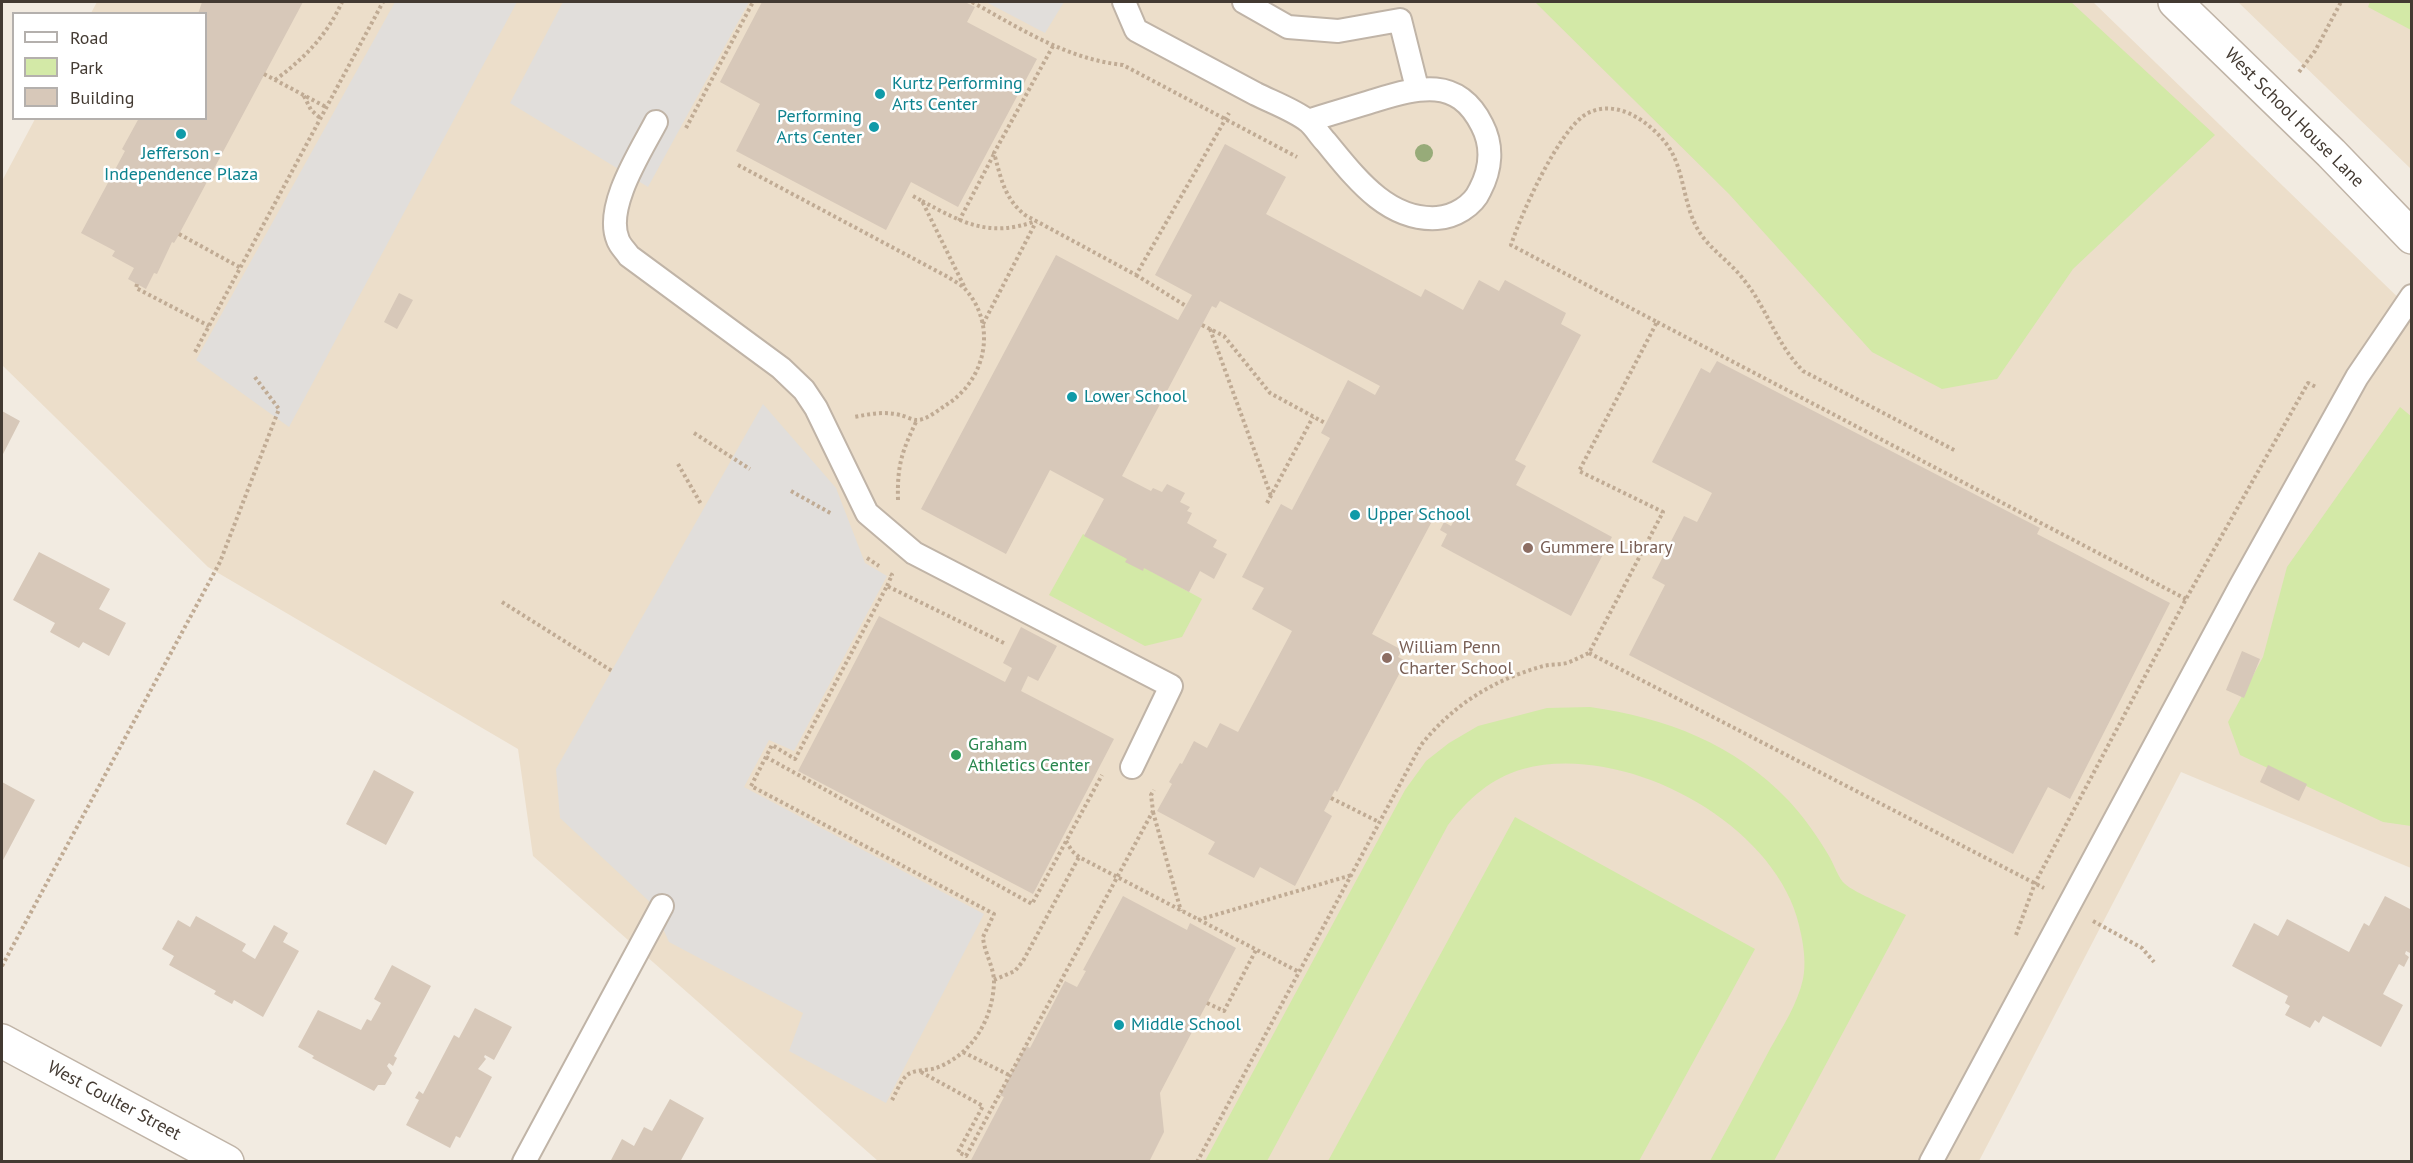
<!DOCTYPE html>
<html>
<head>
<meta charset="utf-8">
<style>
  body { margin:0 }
  #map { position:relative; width:2413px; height:1163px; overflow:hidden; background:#f2ebe1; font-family:"PT Sans",sans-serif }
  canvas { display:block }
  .frame { position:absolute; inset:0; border:3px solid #433a32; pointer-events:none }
  .legend { position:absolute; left:12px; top:12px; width:195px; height:108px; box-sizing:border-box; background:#fff; border:2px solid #b4b0ad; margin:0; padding:8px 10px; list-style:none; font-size:18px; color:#433a32 }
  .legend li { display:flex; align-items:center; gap:12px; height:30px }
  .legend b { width:30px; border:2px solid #b4b0ad }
</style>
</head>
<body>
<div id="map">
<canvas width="2413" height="1163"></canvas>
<div class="frame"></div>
<ul class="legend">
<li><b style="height:8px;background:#fff"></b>Road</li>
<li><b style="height:16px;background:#d3e9a7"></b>Park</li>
<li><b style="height:16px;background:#d7c8b9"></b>Building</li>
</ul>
</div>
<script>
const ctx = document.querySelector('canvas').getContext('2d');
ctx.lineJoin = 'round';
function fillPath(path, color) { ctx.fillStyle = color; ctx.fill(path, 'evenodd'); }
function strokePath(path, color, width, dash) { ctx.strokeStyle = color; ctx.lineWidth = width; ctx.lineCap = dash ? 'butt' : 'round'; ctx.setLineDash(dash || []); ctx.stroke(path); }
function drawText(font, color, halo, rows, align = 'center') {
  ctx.font = font + ' "PT Sans",sans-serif'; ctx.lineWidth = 5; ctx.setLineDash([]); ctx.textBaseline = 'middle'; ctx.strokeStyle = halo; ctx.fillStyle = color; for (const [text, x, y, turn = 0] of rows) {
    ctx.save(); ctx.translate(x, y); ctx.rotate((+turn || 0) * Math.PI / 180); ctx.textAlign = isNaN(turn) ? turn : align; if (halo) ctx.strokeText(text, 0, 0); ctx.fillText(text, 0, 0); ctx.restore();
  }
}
const education = new Path2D(`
  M97,2H2093L2411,310V868L2181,772L1979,1161H878L533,856L518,749L208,567L2,365V181L35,119L206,118V14L91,13Z
  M2238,2H2411V169Z`);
const green = new Path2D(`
  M1535,2H2071L2215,135L2073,269L1997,379L1942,389L1872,352L1729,194Z
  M2370,2H2411V30L2368,7Z
  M2400,407L2412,417L2411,826L2383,822L2240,755L2228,722L2263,657L2287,567Z
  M1083,534L1202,599L1182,637L1145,646L1049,595Z
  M1590,707C1666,718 1734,743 1789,801C1803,816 1818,837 1829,856C1834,864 1838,878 1845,884C1855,893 1892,908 1906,915L1774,1161H1710C1730,1124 1750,1087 1770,1049C1782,1028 1798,1003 1803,979C1806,965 1804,948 1801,934C1783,826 1626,741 1523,769C1491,778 1468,799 1448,825L1267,1161H1205L1405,790L1426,761L1449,743L1478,726L1547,708Z
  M1515,817L1755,949L1639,1161H1328Z`);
const parking = new Path2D(`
  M395,2H517L289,427L196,360Z
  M563,2H749L648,187L510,103Z
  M986,2H1064L1045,33Z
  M763,404L836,488L865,563L887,576L794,751L769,740L744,787L984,914L886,1103L789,1051L803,1013L669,942L652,904L560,818L556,769Z`);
const building = new Path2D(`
  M202,2H303L177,238L174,243L172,242L157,274L154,273L146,289L128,279L134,268L112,256L115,251L81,233L125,151L122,149L139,118H206V14H198Z
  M762,2H965L975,7L967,22L1037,59L958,207L911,182L886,230L736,151L760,104L720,82Z
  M1225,144L1286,177L1266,214L1421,297L1425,289L1463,310L1479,280L1499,291L1505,280L1566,313L1561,324L1581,335L1515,460L1526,466L1516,485L1612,537L1571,616L1441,546L1447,534L1440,530L1444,522L1451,526L1455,519L1438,510L1372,634L1402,650L1398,657L1406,661L1337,792L1335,790L1324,811L1332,816L1295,886L1260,867L1254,878L1208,854L1215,842L1157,811L1172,784L1169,782L1180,763L1182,764L1194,741L1207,748L1220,723L1238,732L1292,631L1252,609L1264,588L1242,577L1281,504L1292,510L1330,438L1321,433L1348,380L1375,395L1380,386L1220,301L1216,308L1212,306L1122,476L1151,491L1153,488L1162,492L1167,484L1185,493L1180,502L1190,507L1187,511L1192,513L1187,523L1217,540L1213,547L1227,554L1214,579L1200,571L1189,592L1144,568L1143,571L1125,562L1127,559L1084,536L1104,499L1050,470L1006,554L921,509L1056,255L1178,320L1192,295L1155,275Z
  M399,293L413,300L397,329L384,322Z
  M1717,361L2040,528L2037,534L2170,603L2070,799L2048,787L2013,854L1629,655L1665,585L1652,578L1684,516L1697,522L1712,493L1652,462L1701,368L1710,373Z
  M2,411L20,421L2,456Z
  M39,552L110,589L99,609L126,623L109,656L83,642L79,648L50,632L55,623L13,600Z
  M879,616L1005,682L1012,668L1003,663L1021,627L1057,646L1038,681L1028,676L1021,691L1114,739L1033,894L798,771Z
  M2242,651L2260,659L2244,698L2226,690Z
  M2268,765L2307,784L2299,801L2260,782Z
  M374,770L414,792L386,845L346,824Z
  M2,782L35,800L2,862Z
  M1123,896L1187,930L1190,923L1236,948L1160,1093L1164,1132L1149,1162H970L1004,1097L1000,1095L1026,1046L1030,1048L1065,981L1077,987L1086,971L1083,970Z
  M2385,896L2410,909L2412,906V954L2406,951L2405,954L2409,957L2404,967L2399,964L2383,994L2403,1005L2381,1047L2323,1016L2319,1023L2315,1020L2310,1028L2285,1015L2290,1006L2285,1003L2288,996L2232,966L2254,923L2278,936L2287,919L2349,952L2364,923L2369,926Z
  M196,916L246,944L242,951L255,959L274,925L288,933L283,942L299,951L263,1017L234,1000L232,1004L214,994L216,991L169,965L174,956L162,949L178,920L190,927Z
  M392,965L431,986L394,1056L397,1058L393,1066L389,1063L387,1066L392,1073L385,1085H378L374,1091L312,1058L314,1056L298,1047L318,1010L361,1030L367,1019L371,1021L381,1003L374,999Z
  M475,1008L512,1027L494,1060L485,1055L484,1057L486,1059L478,1069L492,1077L460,1138L456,1136L450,1148L406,1125L419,1100L415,1098L419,1091L423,1094L454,1035L459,1038Z
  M670,1099L704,1118L680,1162H610L622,1139L634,1146L644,1127L652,1131Z`);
const path = new Path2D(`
  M972,2C1021,29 1067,59 1123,65L1297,157
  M1053,46L994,153C1001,178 1004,198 1025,215L1136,275L1229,113
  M2299,72L2315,51L2341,2
  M264,74L326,107
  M275,80C305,58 327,35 342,2
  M304,96L311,110L320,118
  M686,128L753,2
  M738,165L948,277C954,281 962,285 966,290C998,327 985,381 946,405C938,410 927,420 917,420C912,420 905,416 900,415C884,411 870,414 854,417
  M913,196L922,201L965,288
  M922,201C963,223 989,238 1036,221
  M959,221L994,154
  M179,234L241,268
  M1136,275L1186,306
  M137,284L136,288L209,326
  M1657,322L2186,599
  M983,324L1036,222
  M1202,325L1224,336L1270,393L1325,423
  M1210,329L1271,496
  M195,352L383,2
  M694,433L750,469
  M678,464L701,504
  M791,491L832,514
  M898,500C897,465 902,451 917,420
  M1267,503L1313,417
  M867,558L879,566
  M887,586L892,575L890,574
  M502,602L612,671
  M1589,653L2044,888
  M766,757L1032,904L1102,775
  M1331,798L1379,822
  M1153,812L1181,911
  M1066,841L1072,851L1079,857L1299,972
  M1198,920L1352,875
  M2093,921L2142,948L2154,962
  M2016,935L2035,883L2186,599L2308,383L2316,387
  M2,966L220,562L279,409L254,376
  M994,980L1015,971L1023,961L1079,857
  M1207,1003L1224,1011L1256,950
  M963,1052L1009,1075
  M921,1072L983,1106L958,1152L966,1156L1153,811L1151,795L1154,790
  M892,1100C896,1093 900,1082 906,1076C913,1069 927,1071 936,1068C972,1055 993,1019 994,982C994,967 984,952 983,937L994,914L751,786L772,745L795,759L887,586L1006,644
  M1197,1162L1421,745C1452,706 1491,681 1540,667C1548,664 1558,665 1567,663C1575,660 1582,656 1589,653L1663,512L1579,471L1657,322L1511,245C1521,214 1560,127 1588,113C1616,99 1647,120 1664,141C1684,164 1682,199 1696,226C1707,248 1729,260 1744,280C1768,310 1775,342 1803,371L1956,451`);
const lane = new Path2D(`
  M1124,2L1136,30C1176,51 1216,73 1256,94C1272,102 1294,110 1308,121C1315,127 1320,136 1326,142C1355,177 1387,221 1437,218C1454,217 1473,206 1480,190C1491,169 1493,146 1482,125C1457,75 1417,88 1373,101C1351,108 1329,114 1308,121
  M1244,2L1288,27L1338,31L1400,20L1417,88
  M656,122C641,151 604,207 618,240C620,246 626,251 629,256L781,368L804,390L816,408L867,513L914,553L1171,686L1132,767
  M524,1162L662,906
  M1931,1162L2240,587L2357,377L2412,296`);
const street = new Path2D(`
  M2175,2L2331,153L2412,237
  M2,1041L227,1162`);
const trees = [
  [1424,153]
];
const markers = [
  [880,94,6,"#0f9aa8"],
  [874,127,6,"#0f9aa8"],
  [181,134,6,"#0f9aa8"],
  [1072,397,6,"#0f9aa8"],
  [1355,515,6,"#0f9aa8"],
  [1528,548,6,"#8d6e63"],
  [1387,658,6,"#8d6e63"],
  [956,755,6,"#2e9e5b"],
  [1119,1025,6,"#0f9aa8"]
];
const cultureNames = [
  ["Kurtz Performing",892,84],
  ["Arts Center",892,105],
  ["Performing",862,117,"right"],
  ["Arts Center",862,138,"right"],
  ["Jefferson -",181,154,"center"],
  ["Independence Plaza",181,175,"center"],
  ["Lower School",1084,397],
  ["Upper School",1367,515],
  ["Middle School",1131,1025]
];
const streetNames = [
  ["West School House Lane",2294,118,45],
  ["West Coulter Street",114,1101,28]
];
const educationNames = [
  ["Gummere Library",1540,548],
  ["William Penn",1399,648],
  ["Charter School",1399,669]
];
const leisureNames = [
  ["Graham",968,745],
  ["Athletics Center",968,766]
];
fillPath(education, '#ecdeca');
fillPath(green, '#d3e9a7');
fillPath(parking, '#e1dedb');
fillPath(building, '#d7c8b9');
strokePath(lane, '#c0b4a7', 26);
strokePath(street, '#c0b4a7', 36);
strokePath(path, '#c0ab94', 4, [3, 3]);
strokePath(lane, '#fff', 22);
strokePath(street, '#fff', 33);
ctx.fillStyle = '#97ab79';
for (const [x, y] of trees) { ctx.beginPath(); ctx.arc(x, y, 9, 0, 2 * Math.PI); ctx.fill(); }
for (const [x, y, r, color] of markers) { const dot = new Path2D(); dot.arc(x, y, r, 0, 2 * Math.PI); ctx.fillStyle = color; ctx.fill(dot); strokePath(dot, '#fff', 2); }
drawText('18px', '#0d838f', '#fff', cultureNames, 'left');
drawText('18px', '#433a32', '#fff', streetNames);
drawText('18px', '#785e54', '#fff', educationNames, 'left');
drawText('18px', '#27864d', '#fff', leisureNames, 'left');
</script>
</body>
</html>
